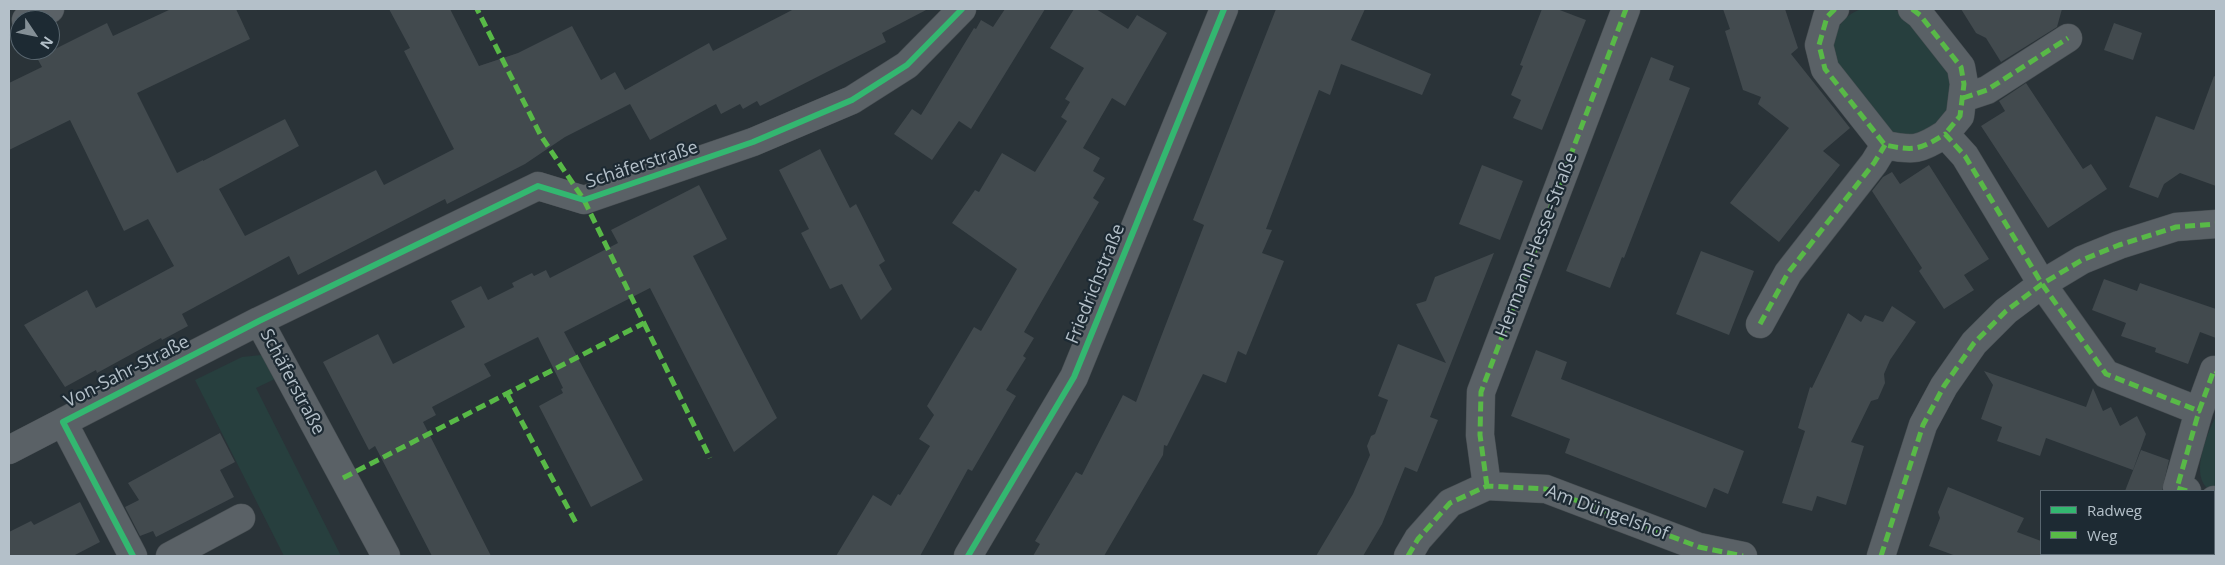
<!DOCTYPE html>
<html>
<head>
<meta charset="utf-8">
<style>
  body { margin:0 }
  #map { position:relative; width:2225px; height:565px; overflow:hidden; background:#2a3338; font-family:"Open Sans",sans-serif }
  canvas { display:block }
  .frame { position:absolute; inset:0; border:10px solid #b4c0c9; pointer-events:none }
  .legend { position:absolute; left:2040px; top:490px; width:175px; height:65px; box-sizing:border-box; background:#1d2a33; border:1px solid #59666f; margin:0; padding:6px 9px; list-style:none; font-size:15px; color:#b4c0c9 }
  .legend li { display:flex; align-items:center; gap:10px; height:25px }
  .legend b { width:25px; border:1px solid #59666f }
  .north { position:absolute; left:10px; top:10px; width:50px; height:50px; box-sizing:border-box; background:#1d2a33; border:1px solid #59666f; border-radius:50%; rotate:124deg; font-size:14px; font-weight:700; line-height:20px; text-align:center; color:#b4c0c9 }
  .north::after { content:''; display:block; margin:auto; width:18px; height:22px; background:#848f96; clip-path:polygon(50% 0,100% 100%,50% 72%,0 100%) }
</style>
</head>
<body>
<div id="map">
<canvas width="2225" height="565"></canvas>
<div class="frame"></div>
<ul class="legend">
<li><b style="height:6px;background:#33b770"></b>Radweg</li>
<li><b style="height:6px;background:#58b947"></b>Weg</li>
</ul>
<div class="north">N</div>
</div>
<script>
const ctx = document.querySelector('canvas').getContext('2d');
ctx.lineJoin = 'round';
function fillPath(path, color) { ctx.fillStyle = color; ctx.fill(path, 'evenodd'); }
function strokePath(path, color, width, dash) { ctx.strokeStyle = color; ctx.lineWidth = width; ctx.lineCap = dash ? 'butt' : 'round'; ctx.setLineDash(dash || []); ctx.stroke(path); }
function drawText(font, color, halo, rows, align = 'center') {
  ctx.font = font + ' "Open Sans",sans-serif'; ctx.lineWidth = 4.5; ctx.setLineDash([]); ctx.textBaseline = 'middle'; ctx.strokeStyle = halo; ctx.fillStyle = color; for (const [text, x, y, turn = 0] of rows) {
    ctx.save(); ctx.translate(x, y); ctx.rotate((+turn || 0) * Math.PI / 180); ctx.textAlign = isNaN(turn) ? turn : align; if (halo) ctx.strokeText(text, 0, 0); ctx.fillText(text, 0, 0); ctx.restore();
  }
}
const green = new Path2D(`
  M1861,9C1870,9 1886,6 1895,10C1911,17 1953,69 1954,87C1954,100 1950,109 1943,119C1933,132 1912,139 1895,133C1881,128 1871,112 1862,101C1845,80 1820,52 1840,25C1847,16 1851,13 1861,9Z
  M261,355L276,367L281,376L256,388L341,556H284L195,380L242,357Z
  M2216,416V493C2213,491 2208,489 2206,487C2191,471 2208,432 2216,416Z`);
const building = new Path2D(`
  M171,9H236L250,39L137,93L177,173L203,160V161L285,119L299,146L219,189L245,236L376,170L384,185L454,149L404,51L410,48L389,9H450L479,66L518,53L572,26L601,80L615,72L625,90L709,43L713,51L794,9H928L882,33L886,42L760,106L757,101L743,109L740,104L721,114L716,104L650,140L630,104L565,137L525,164L447,204L445,199L298,275L289,256L182,314L188,326L162,340L161,338L97,373L96,370L65,387L24,325L87,290L96,308L174,266L148,219L124,231L70,120L9,150V83L42,67L37,58L107,23L113,36Z
  M1005,9H1045L971,129L959,121L932,160L894,134L912,109L921,115L974,28L976,29L981,20L993,27Z
  M1074,9H1096L1128,29L1137,15L1167,33L1125,106L1112,98L1083,148L1100,158L1093,171L1105,178L1093,198L1099,202L1024,332L1034,338L1023,356L1026,358L1006,390L1016,396L972,471L968,469L920,556H836L873,495L891,506L898,494L900,495L930,446L919,439L934,415L927,406L974,327L981,331L1017,269L952,223L975,190L979,192L1002,153L1035,172L1067,121L1061,117L1070,102L1065,99L1084,68L1050,48Z
  M1276,9H1365L1351,40L1431,74L1422,95L1341,64L1330,95L1319,90L1266,229L1272,230L1262,253L1284,261L1246,355L1238,351L1226,383L1203,374L1167,446L1164,445L1163,455L1104,556H1033L1040,544L1035,541L1076,472L1082,475L1123,395L1136,402L1204,225L1193,220Z
  M1542,9H1557L1586,20L1542,130L1513,118L1521,100L1511,95L1523,66L1520,65Z
  M1723,9H1785L1798,48L1791,54L1850,128L1823,151L1840,165L1779,242L1730,203L1789,128L1758,104L1761,97L1743,90L1725,31L1730,29Z
  M1961,9H2062L2057,27L2001,62L1986,38L1976,33Z
  M2114,23L2142,33L2133,60L2104,50Z
  M1651,57L1674,66L1669,80L1690,88L1624,258L1622,257L1610,288L1566,271Z
  M2214,76L2216,77V186L2180,173L2164,184L2158,198L2129,187L2156,116L2194,130Z
  M2026,83L2083,169L2091,164L2107,189L2048,228L1981,126L2005,111L1999,101Z
  M820,149L850,208L856,204L885,261L879,265L892,289L861,320L842,284L830,289L801,233L809,229L779,170Z
  M1482,165L1523,181L1500,240L1459,224Z
  M1929,165L1989,259L1964,275L1974,290L1944,309L1919,271L1922,268L1872,191L1883,177L1892,172L1900,184Z
  M699,185L727,239L693,256L777,418L734,452L650,288L564,332L643,480L591,507L539,406L563,393L561,389L563,388L538,337L484,364L491,376L432,407L436,415L423,422L491,556H432L375,446L369,450L323,362L378,334L393,364L465,327L451,301L481,286L488,300L514,287L512,283L532,273L534,276L546,270L550,278L618,243L611,230Z
  M1701,251L1754,271L1729,335L1676,314Z
  M1494,253L1430,417L1438,420L1417,472L1405,467L1382,524L1363,556H1316L1353,494L1370,455L1367,446L1371,436L1375,434L1388,400L1378,396L1398,344L1446,363L1416,304L1426,301L1435,277Z
  M2104,279L2137,291L2140,283L2216,309V338L2200,332L2188,364L2155,352L2156,348L2121,336L2126,323L2092,310Z
  M1892,306L1916,322L1890,360L1884,374L1885,383L1878,399L1871,401L1851,442L1864,446L1846,505L1817,496L1812,511L1782,503L1805,431L1798,428L1810,387L1812,388L1848,313L1861,322L1865,315L1883,322Z
  M1536,350L1567,362L1561,379L1744,451L1728,494L1714,488L1706,508L1565,453L1570,439L1511,416Z
  M1984,371L2086,407L2093,388L2103,411L2111,407L2120,426L2137,416L2146,434L2133,470L2046,438L2040,456L1997,441L2002,427L1981,419L1993,385Z
  M220,433L235,462L220,470L234,497L156,537L153,531L140,536L125,507L139,500L128,483Z
  M2141,450L2169,460L2162,491H2125Z
  M1948,487L2024,518L2017,532L2041,541V554H2071L2075,556H1956L1929,546L1940,518L1938,512Z
  M80,502L100,542L73,556H9V532L31,521L34,525Z`);
const street = new Path2D(`
  M1835,9L1827,17L1819,45L1825,69L1885,145C1914,151 1920,150 1945,134L1965,156L2042,284L2106,374L2199,411L2214,370L2216,371
  M1912,9L1920,15L1961,67L1964,84L1960,116L1945,134
  M26,20L50,9
  M1963,98L1987,90L2068,38
  M259,321L386,556
  M1760,324L1788,273L1874,163L1885,145
  M9,450L63,422
  M1487,486L1480,435L1481,392L1626,9
  M2187,491L2177,488L2199,411
  M2214,500L2216,501
  M133,556L63,422L259,321L538,186L584,200L753,142L852,100L907,65L962,9
  M170,556L241,518
  M968,556L1074,377L1224,9
  M1408,556L1418,539L1450,503L1487,486L1546,489L1699,547L1743,556
  M1881,556L1923,425L1944,386L1974,343L2006,311L2042,284L2082,260L2119,245L2176,227L2216,224`);
const quiet = new Path2D(`
  M1835,9L1827,17L1819,45L1825,69L1885,145C1914,151 1920,150 1945,134L1965,156L2042,284L2106,374L2199,411L2214,370L2216,371
  M1912,9L1920,15L1961,67L1964,84L1960,116L1945,134
  M1963,98L1987,90L2068,38
  M644,323L710,458
  M1760,324L1788,273L1874,163L1885,145
  M507,394L576,523
  M343,478L644,323L584,200L541,136L477,9
  M1487,486L1480,435L1481,392L1626,9
  M2187,491L2177,488L2199,411
  M2214,500L2216,501
  M1408,556L1418,539L1450,503L1487,486L1546,489L1699,547L1743,556
  M1881,556L1923,425L1944,386L1974,343L2006,311L2042,284L2082,260L2119,245L2176,227L2216,224`);
const cycleway = new Path2D(`
  M133,556L63,422L259,321L538,186L584,200L753,142L852,100L907,65L962,9
  M968,556L1074,377L1224,9`);
const streetNames = [
  ["Schäferstraße",642,165,-18],
  ["Hermann-Hesse-Straße",1537,245,-69],
  ["Friedrichstraße",1096,284,-68],
  ["Von-Sahr-Straße",127,372,-27],
  ["Schäferstraße",292,382,62],
  ["Am Düngelshof",1607,513,20]
];
fillPath(green, '#273f3e');
fillPath(building, '#424a4e');
strokePath(street, '#484f53', 29);
strokePath(street, '#5a6166', 28);
strokePath(quiet, '#58b947', 5, [10, 5]);
strokePath(cycleway, '#33b770', 6);
drawText('18px', '#b4c0c9', '#1d2a33', streetNames);
</script>
</body>
</html>
